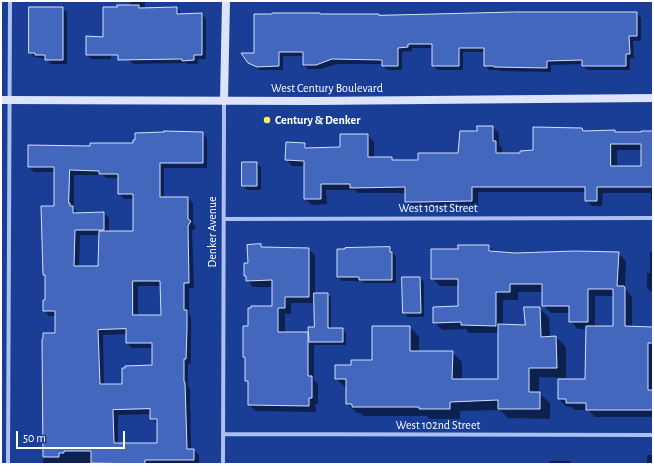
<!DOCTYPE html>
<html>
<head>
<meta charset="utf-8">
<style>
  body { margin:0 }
  #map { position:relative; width:654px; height:465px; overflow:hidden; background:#1a3e96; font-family:"Alegreya Sans",sans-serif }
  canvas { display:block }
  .frame { position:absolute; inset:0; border:2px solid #fff; pointer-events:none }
  .scale { position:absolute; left:16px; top:431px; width:109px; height:18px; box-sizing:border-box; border:2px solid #fff; border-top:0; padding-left:5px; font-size:12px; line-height:14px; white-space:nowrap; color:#fff; -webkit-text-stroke:3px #1a3e96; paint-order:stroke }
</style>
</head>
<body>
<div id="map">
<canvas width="654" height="465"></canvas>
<div class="frame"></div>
<div class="scale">50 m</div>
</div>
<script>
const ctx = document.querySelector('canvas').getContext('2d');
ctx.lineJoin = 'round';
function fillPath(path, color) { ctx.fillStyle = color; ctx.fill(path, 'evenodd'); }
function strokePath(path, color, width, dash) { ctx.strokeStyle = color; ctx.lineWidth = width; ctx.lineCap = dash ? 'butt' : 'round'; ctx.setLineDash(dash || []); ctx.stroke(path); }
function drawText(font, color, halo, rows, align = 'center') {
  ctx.font = font + ' "Alegreya Sans",sans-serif'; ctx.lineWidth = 3; ctx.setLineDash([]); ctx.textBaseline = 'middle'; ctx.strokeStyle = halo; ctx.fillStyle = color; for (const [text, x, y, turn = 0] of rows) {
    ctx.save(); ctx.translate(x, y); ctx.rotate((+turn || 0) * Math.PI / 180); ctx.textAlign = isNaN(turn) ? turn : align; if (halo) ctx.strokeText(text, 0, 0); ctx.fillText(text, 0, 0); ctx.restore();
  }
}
const shadow = new Path2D(`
  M130,1H145V9L177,8L181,13V15L202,14L206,19V59H198V64H187L186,63L133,64L129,60Z
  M62,8L67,12V64H51L46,59L34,57L30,53Z
  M637,13L641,18V41H633L634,58H630V70H587L583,66V64L551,65V72L500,71L498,70H489L485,65V52H463V70H438L433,66V48H412V51L402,52V70H387L383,66V64H337L320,69H308L304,65V56H283V70H259L249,62L255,54L380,16Z
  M111,42V59H91L87,55Z
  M493,127L499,133V145L502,148V154H521L534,151L582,129L584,132L614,131L616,133L653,132V202L651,200V193H603L602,206H592L586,200V192H478V206L412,208L406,202V193H358L354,190H326L327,204L312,205L305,199V166H292L286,159L305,144L310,149L341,148L368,135L374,142V158H391L394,161H419L459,154L478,132ZM617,150H642V167H617Z
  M202,133L207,138V168H164V198H188L193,203V224L196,227L192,231L194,288H189V314L191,317V364H188V386L190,388L191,450H194L199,455V464H43V340L56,334V316H49L44,310L46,301V277L44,274L55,207V172H34L29,167L91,147L134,144ZM74,175H103L106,178H119V194L124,199H134V232H109V218L104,213L78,214L74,208ZM80,235H100L99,267H79ZM138,286H161L162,316H138ZM127,334V343L132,348H153V366L123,385H104L103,335ZM151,414V418L156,423H158V444H118V415Z
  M257,163L261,167V190H247L243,186Z
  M261,245L263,248L309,249L315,256V294H327L331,297V329H343L346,333V345H314V380L318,384V404H315L316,412L256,411L249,405V383L246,380V359L244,357V327H249L273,307V287H253L247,280V277L245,275L249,264L248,246ZM291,303H315V328L309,335L308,333H285V314H291Z
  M489,246L495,253L515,254L618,253L626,261L625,288L632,297V327H653V417H595L588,410H575L571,407H567L559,399L586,380L587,329H578L570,321V313H551L543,305V292H518V300H503V326H526L540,308L549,318L550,337H556L566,347V378L539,377V393L550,403V419L508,418L500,410L460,411V419H430L427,416H363L360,413H357L347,404V389L336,379L352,366L373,361L410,327L419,337V352H452L462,362V380H499V333H469L466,329L442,330L434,322L459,307V286H440L432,278L459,250ZM595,296H614V327H595Z
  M390,248L396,257V283H364L362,281H342L338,277Z
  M650,252H653V293L647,288V273H650Z
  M420,278L424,282V317H408L404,313Z
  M647,455H653V464H647Z
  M550,461H569L571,463L576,464H544L550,463Z`);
const building = new Path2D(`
  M117,5H139V8L177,7V14L202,13V55H194V60L182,61V59L118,60V55H86V36L103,37V7H117Z
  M29,7H63V60H45V55H35V53H29Z
  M514,12H637V36H629L630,54H626V66H582V60L547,61V68L494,67V66H484V48H459V66H432V44H408V47L398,48V66H382V60L332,59L316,65H303V52H279V66L257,67L248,63L241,53H254V14H272V13H320V14H379V15Z
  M477,126H493V141H496V153H520V151L533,150V127L582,128L583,131L615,130V132H641V131H653V187H597V201H585V187H472V201L421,202H405V187L350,188V184H321V199H304V161L285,160L286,142L305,143V148L340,147V134H368V157H392V160H418V153H458L460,131H477ZM611,144H641V166H611Z
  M164,131L203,132V163H160V197H188V219L191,221L188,226L189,283H184V310H187V329L186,359H184V382H185L187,449H194V460H145V464L91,463V451H64V453H59V457H43L42,339H43V333H55V311H43V300H45V275H43L41,206H54V167H28V145L90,146V143H133V140H135V133L164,132ZM70,170L99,171V174H118V194H133V231H99L98,266H74L75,230H104V212L73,213V206H70V203H69ZM133,281H160L161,315H133ZM126,329V343H152V365L125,366V368H122V384H100L98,330ZM150,409V419H157V443H114L113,410Z
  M242,162H257V186H242Z
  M261,244V247L309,248V297H285V308H278V332H308V376H312V398H309V406L248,405V381H245V357H243V326H248V308H251V306H272V280L246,281V276H244V263H248L247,245Z
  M458,245H489V251L515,253L575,251L619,252L617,286H624L625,288V326L653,327V343H648V390H653V410H586V403H566V399H558V379H585L586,326H613V289H588V322H569V306H542V284H510V292H496V326L461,325V322L433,323V307L458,306V279H431V249H458Z
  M390,247V252H392V280H359V277H337V249H345V248Z
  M402,277H420L421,313H403Z
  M314,293H328V328H343V342H309L308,327H314Z
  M524,307H540L541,337L556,336L557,368H529V392H540V409H498V400L450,402V409H419V407H352V404H346V379H335V365H351V360H372V326H410V351H453L452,379H498V324L525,325Z`);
const street = new Path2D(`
  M224,219L653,218
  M223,434L653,435
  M8,464L10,1
  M223,464L224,101`);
const secondary = new Path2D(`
  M1,100L313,101L653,98
  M224,101L226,1`);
const markers = [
  [267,120,4,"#ffea6c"]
];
const streetNames = [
  ["West Century Boulevard",327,88],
  ["West 101st Street",438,208],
  ["Denker Avenue",212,232,-90],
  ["West 102nd Street",438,425]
];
const poiNames = [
  ["Century & Denker",275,120]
];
fillPath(shadow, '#0007');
fillPath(building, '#4367bd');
strokePath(building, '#d4e0fb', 1);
strokePath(street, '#adc1f0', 4);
strokePath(secondary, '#dbe4fb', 8);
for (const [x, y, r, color] of markers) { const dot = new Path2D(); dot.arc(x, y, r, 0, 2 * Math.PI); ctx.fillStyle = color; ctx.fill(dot); strokePath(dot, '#1a3e96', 1.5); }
drawText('12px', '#fff', '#1a3e96', streetNames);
drawText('bold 12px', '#fff', '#1a3e96', poiNames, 'left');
</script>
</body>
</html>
